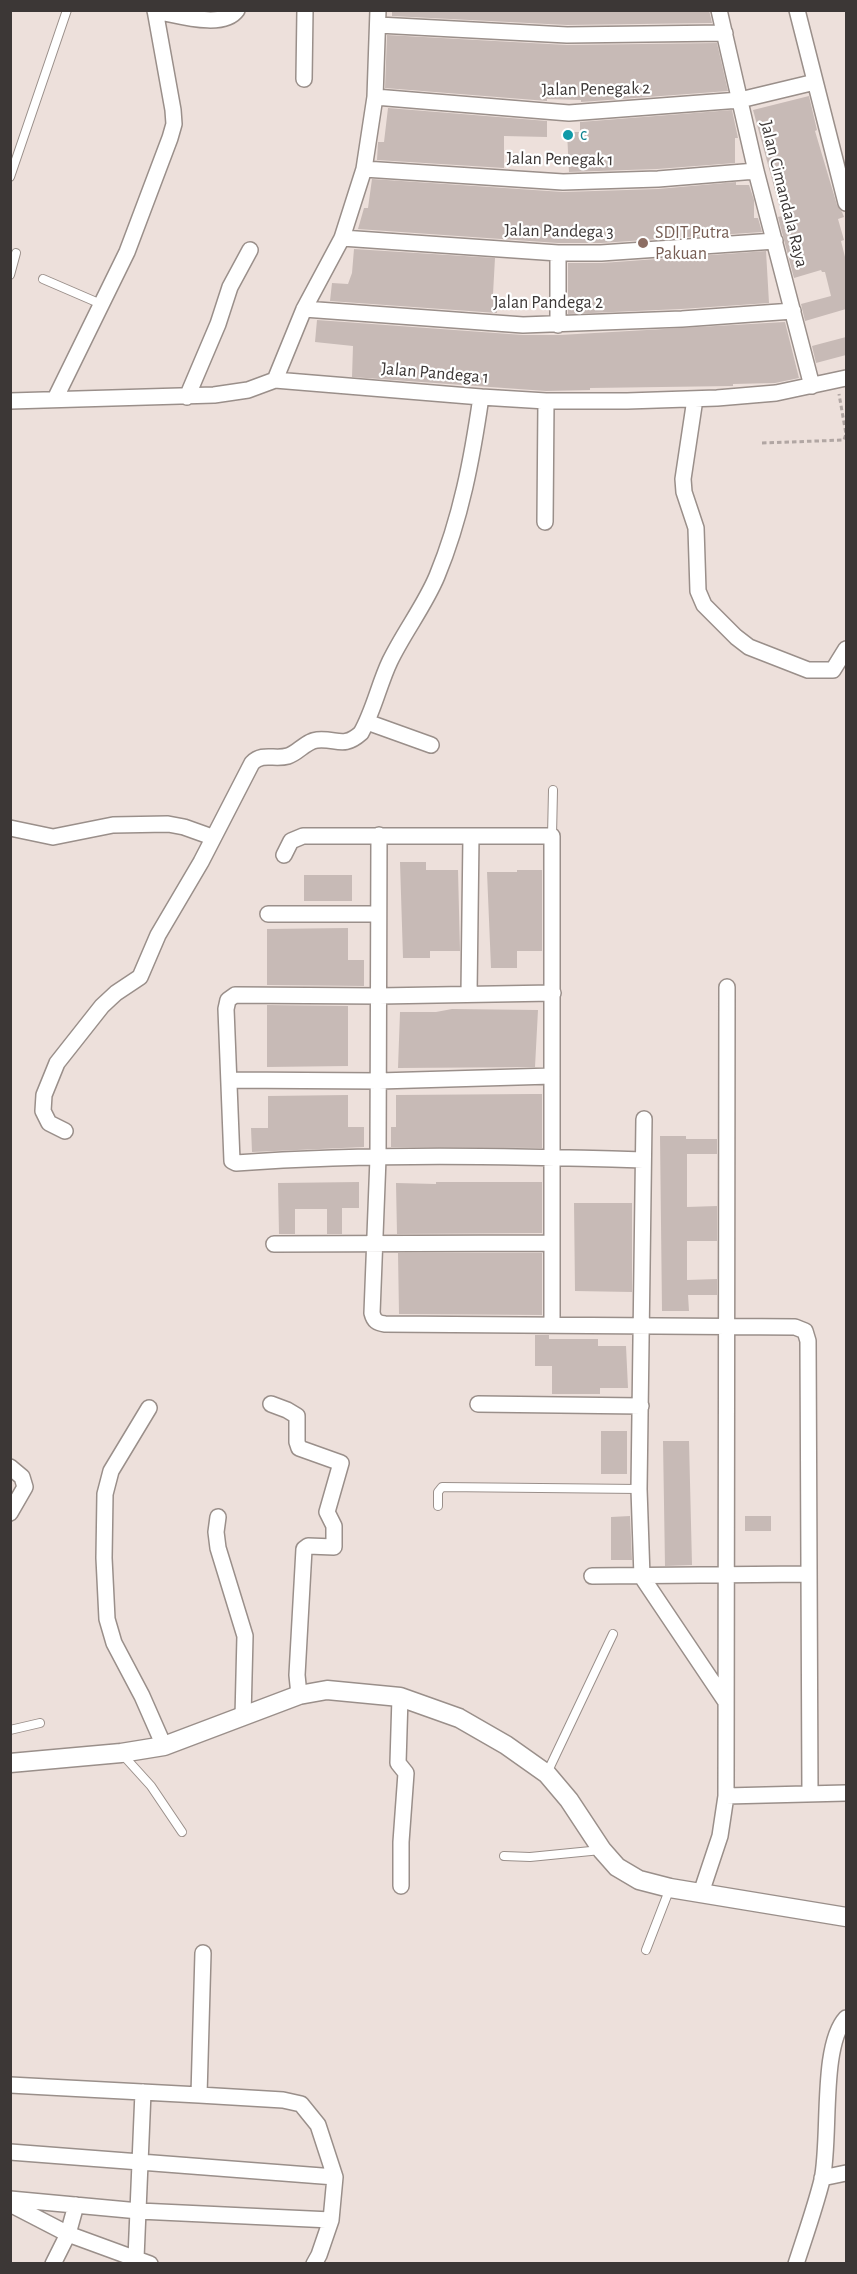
<!DOCTYPE html>
<html>
<head>
<meta charset="utf-8">
<style>
  body { margin:0 }
  #map { position:relative; width:857px; height:2274px; overflow:hidden; background:#ede0db; font-family:"Alegreya Sans",sans-serif }
  canvas { display:block }
  .frame { position:absolute; inset:0; border:12px solid #3c3736; pointer-events:none }
</style>
</head>
<body>
<div id="map">
<canvas width="857" height="2274"></canvas>
<div class="frame"></div>
</div>
<script>
const ctx = document.querySelector('canvas').getContext('2d');
ctx.lineJoin = 'round';
function fillPath(path, color) { ctx.fillStyle = color; ctx.fill(path, 'evenodd'); }
function strokePath(path, color, width, dash) { ctx.strokeStyle = color; ctx.lineWidth = width; ctx.lineCap = dash ? 'butt' : 'round'; ctx.setLineDash(dash || []); ctx.stroke(path); }
function drawText(font, color, halo, rows, align = 'center') {
  ctx.font = font + ' "Alegreya Sans",sans-serif'; ctx.lineWidth = 4.5; ctx.setLineDash([]); ctx.textBaseline = 'middle'; ctx.strokeStyle = halo; ctx.fillStyle = color; for (const [text, x, y, turn = 0] of rows) {
    ctx.save(); ctx.translate(x, y); ctx.rotate((+turn || 0) * Math.PI / 180); ctx.textAlign = isNaN(turn) ? turn : align; if (halo) ctx.strokeText(text, 0, 0); ctx.fillText(text, 0, 0); ctx.restore();
  }
}
const building = new Path2D(`
  M392,10H709L712,23L567,25L392,16Z
  M387,35L567,45L717,43L728,91L581,102V100L547,99V101L385,88Z
  M809,96L817,130L815,131L837,205L842,212L844,217L838,219L844,240L841,241L846,261V309L805,321L801,304L831,296L825,272H822L821,270L794,278L778,217L782,216L753,110Z
  M388,108L547,121V137L504,136V168L377,160L378,142H384Z
  M732,110L738,138H735V163L657,169L569,172L567,132H580V122Z
  M372,179L563,192L658,189L736,182V185H749L754,200V218H758L762,232L601,243H558L358,229L364,208H368Z
  M354,249L495,258L493,294H498L497,313L330,301L332,283L348,284L352,273Z
  M766,251L769,303L681,309L568,314V263H602Z
  M317,320L523,335H560L785,322L799,378L775,383L733,384V386L590,388V390L546,391L352,377L353,346L315,342Z
  M846,337V355L816,363L812,346Z
  M400,862H426V870H458L460,951H430V958H403Z
  M517,870H542V951H517V968H491L487,872H517Z
  M304,875H352V901H304Z
  M348,928V960H364V986L267,985V929Z
  M267,1005L348,1006V1066L267,1067Z
  M452,1009L538,1010L535,1067L398,1068L400,1012H436Z
  M531,1094H542V1148L391,1147V1127H396V1095Z
  M348,1095V1127H364V1147L252,1152L251,1128H268V1096Z
  M660,1136H686V1139H717V1154H687V1207L717,1206V1241H687V1280L717,1279V1295H688L689,1311H662Z
  M359,1182V1208H342V1234H327V1209H295V1234H279L278,1183Z
  M436,1182H542V1233L397,1234L396,1183L436,1184Z
  M574,1203H632V1292L575,1291Z
  M398,1253H542V1315L399,1314Z
  M535,1335H549V1339H598V1346H626L628,1388H600V1394H552V1366H535Z
  M601,1431H627V1474H601Z
  M663,1441H689L692,1565L665,1566Z
  M630,1516L632,1560H611V1517Z
  M745,1516H771V1531H745Z`);
const path = new Path2D(`
  M762,443L844,440L846,434L839,394`);
const service = new Path2D(`
  M10,177L67,10
  M10,275L16,253
  M43,279L101,304
  M552,836L553,790
  M438,1506V1492L442,1487L639,1489
  M10,1730L40,1723
  M122,1754L151,1786L182,1832
  M547,1773L613,1634
  M504,1856L530,1857L601,1850
  M646,1950L670,1888`);
const minor = new Path2D(`
  M719,10L756,171L812,386
  M797,10L846,203
  M155,11C175,14 223,30 237,10
  M378,25L567,35L725,33
  M304,79L305,10
  M375,97L569,113L740,100L815,82
  M364,169L563,182L658,179L756,171
  M342,238L558,253H601L775,241
  M304,309L523,325L682,319L793,311
  M558,325V253
  M275,380L304,309L342,238L364,169L375,97L378,10
  M187,397L218,324L230,287L250,250
  M55,399L127,252L170,138L174,124L173,110L155,10
  M695,399L683,479L684,492L696,528L698,591L704,605L736,637L749,647L808,670H833L846,649
  M10,401L214,395L248,390L275,380L481,397L546,401H627L717,398L776,393L846,378
  M545,522L546,401
  M367,722L431,745
  M10,828L53,837L113,825L168,824L184,827L212,837
  M379,835L378,1158L372,1313C374,1321 377,1323 385,1324L795,1327L805,1331L808,1341L810,1793
  M284,855L291,841L303,836H552V1325
  M268,914H377
  M469,993L471,836
  M553,993L379,996L235,995L228,1000L226,1009L232,1161L236,1163C371,1153 508,1156 643,1160
  M229,1080L379,1081L552,1076
  M644,1119L639,1489L642,1577L726,1702
  M65,1131L49,1123L43,1111L44,1095L57,1063L102,1006L116,993L140,977L158,935L201,862L252,763C263,752 274,760 288,756C298,753 306,741 317,740C337,738 343,749 361,733C374,710 379,684 390,661C404,632 425,605 437,576C461,518 472,459 481,397
  M274,1244L551,1243
  M271,1404L287,1410L297,1416V1442L299,1448L341,1463L327,1512L334,1526V1547L308,1546L304,1549L297,1675L299,1695
  M478,1404L641,1406
  M149,1408L111,1471L105,1494L104,1558L107,1619L114,1643L142,1696L164,1746
  M10,1467L22,1477L25,1487L10,1513
  M218,1517L216,1532L218,1548L245,1636L243,1717
  M592,1576L808,1574
  M400,1697L398,1763L406,1773L401,1842V1886
  M726,1796L846,1793
  M701,1893L720,1836L726,1796L727,987
  M10,2085L199,2095L283,2100L301,2104L318,2125L335,2177L331,2220L319,2255L314,2264
  M199,2095L203,1953
  M10,2152L335,2177
  M822,2178L846,2173
  M10,2199L139,2211L331,2220
  M10,2204L68,2234L150,2264
  M136,2258L143,2092
  M53,2264L68,2234L76,2205
  M796,2264C805,2236 815,2208 822,2180C831,2139 820,2046 846,2018`);
const tertiary = new Path2D(`
  M10,1763L121,1753L164,1746L299,1695L327,1690L400,1697L459,1718L506,1745L547,1774L569,1800L602,1850L617,1867L639,1880L670,1888L846,1917`);
const markers = [
  [568,135,6,"#0f9aa8"],
  [643,243,6,"#8d6e63"]
];
const streetNames = [
  ["Jalan Penegak 2",596,89,-1],
  ["Jalan Penegak 1",560,159,1],
  ["Jalan Cimandala Raya",784,194,76],
  ["Jalan Pandega 3",559,231,1],
  ["Jalan Pandega 2",548,303],
  ["Jalan Pandega 1",435,373,5]
];
const cultureNames = [
  ["c",580,135]
];
const educationNames = [
  ["SDIT Putra",655,233],
  ["Pakuan",655,254]
];
fillPath(building, '#c7bab6');
strokePath(service, '#9a8f8a', 10);
strokePath(minor, '#9a8f8a', 18);
strokePath(tertiary, '#9a8f8a', 21);
strokePath(path, '#b1a6a3', 3, [4.5, 3]);
strokePath(service, '#fff', 8);
strokePath(minor, '#fff', 15);
strokePath(tertiary, '#fff', 18);
for (const [x, y, r, color] of markers) { const dot = new Path2D(); dot.arc(x, y, r, 0, 2 * Math.PI); ctx.fillStyle = color; ctx.fill(dot); strokePath(dot, '#fff', 2); }
drawText('18px', '#3c3736', '#fff', streetNames);
drawText('18px', '#0d838f', '#fff', cultureNames, 'left');
drawText('18px', '#785e54', '#fff', educationNames, 'left');
</script>
</body>
</html>
